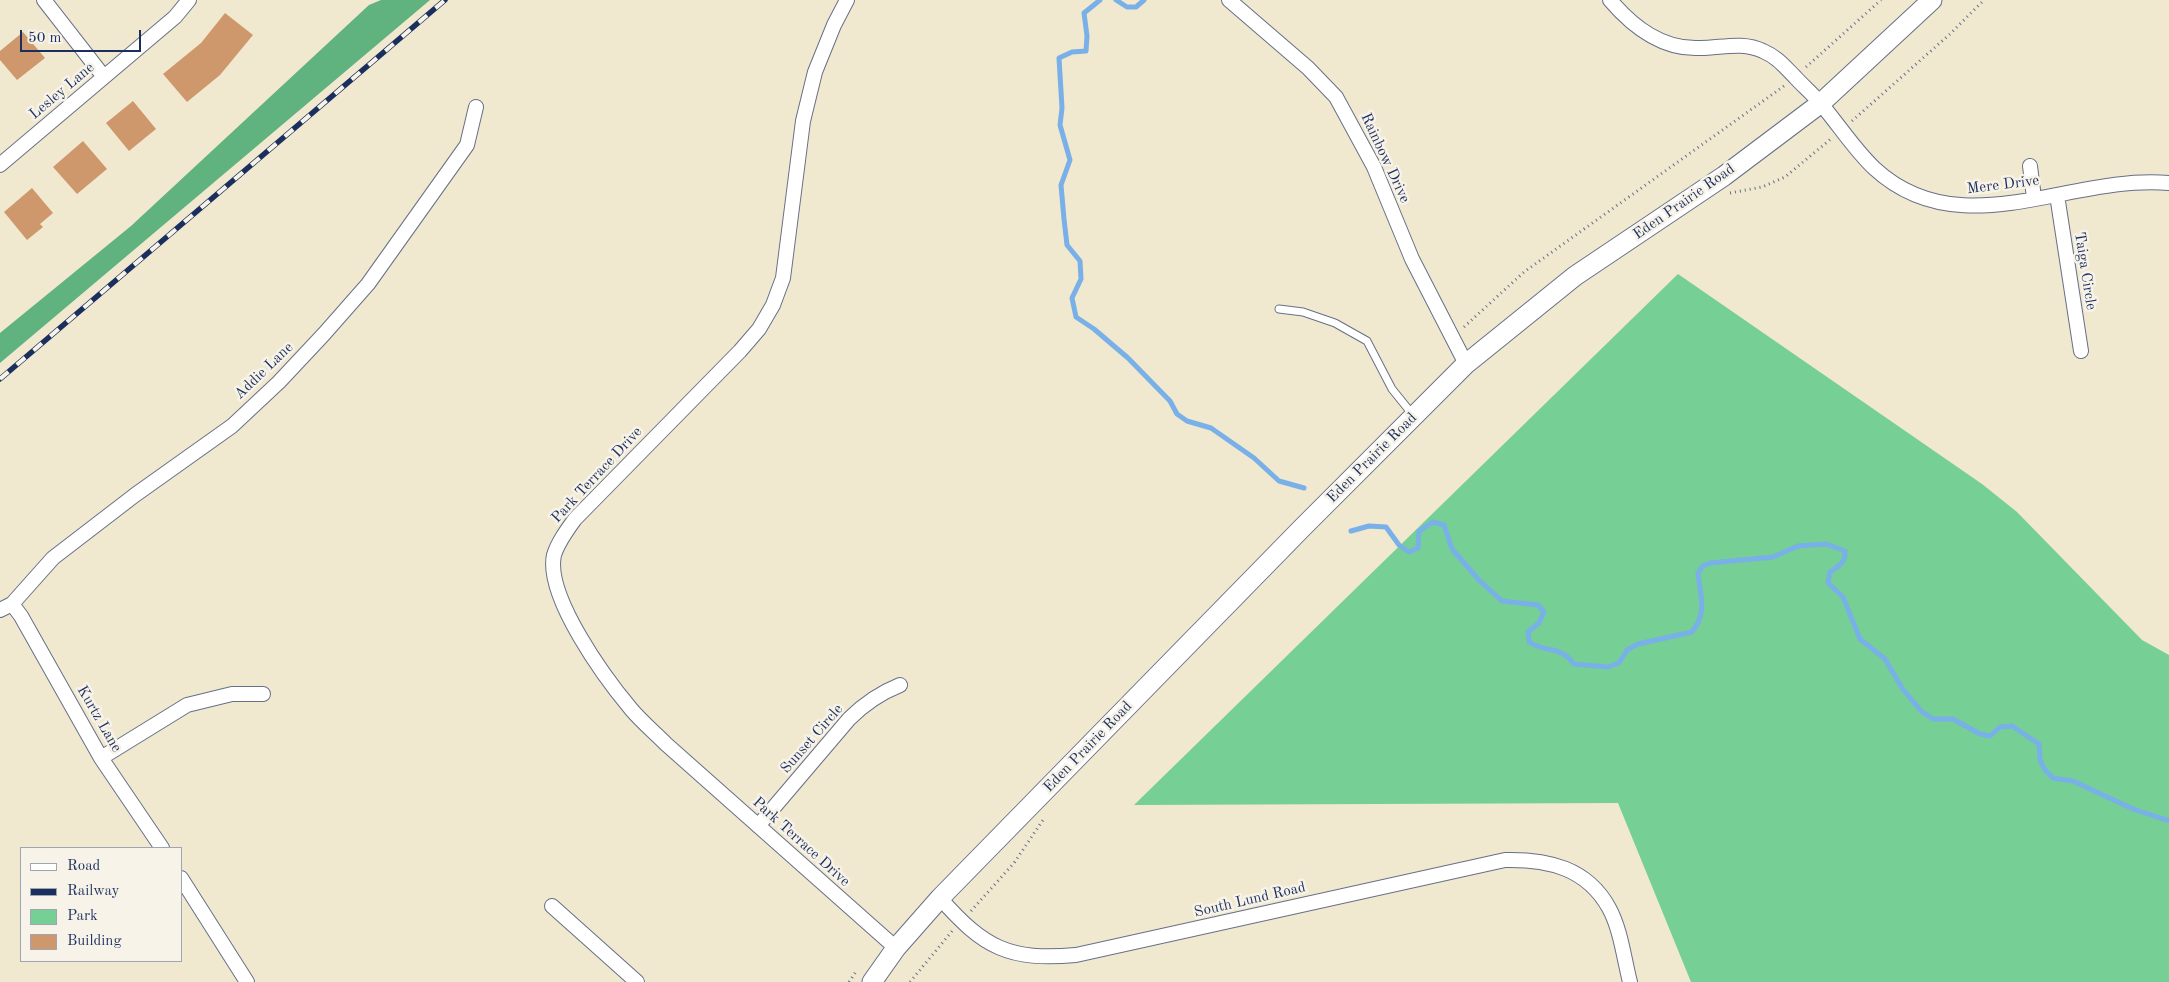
<!DOCTYPE html>
<html>
<head>
<meta charset="utf-8">
<style>
  body { margin:0 }
  #map { position:relative; width:2169px; height:982px; overflow:hidden; background:#f1e8d0; font-family:"Old Standard TT",serif }
  canvas { display:block }
  .legend { position:absolute; left:20px; top:847px; width:162px; height:115px; box-sizing:border-box; background:#f7f3e8; border:1px solid #9fa5b1; margin:0; padding:6px 9px; list-style:none; font-size:15px; color:#1b2f5e }
  .legend li { display:flex; align-items:center; gap:10px; height:25px }
  .legend b { width:25px; border:1px solid #9fa5b1 }
  .scale { position:absolute; left:20px; top:30px; width:121px; height:22px; box-sizing:border-box; border:2px solid #1b2f5e; border-top:0; padding-left:6px; font-size:15px; line-height:18px; white-space:nowrap; color:#1b2f5e; -webkit-text-stroke:4px #f7f3e8; paint-order:stroke }
</style>
</head>
<body>
<div id="map">
<canvas width="2169" height="982"></canvas>
<ul class="legend">
<li><b style="height:6px;background:#fff"></b>Road</li>
<li><b style="height:6px;background:#1b2f5e"></b>Railway</li>
<li><b style="height:14px;background:#76cf95"></b>Park</li>
<li><b style="height:14px;background:#ce986c"></b>Building</li>
</ul>
<div class="scale">50 m</div>
</div>
<script>
const ctx = document.querySelector('canvas').getContext('2d');
ctx.lineJoin = 'round';
function fillPath(path, color) { ctx.fillStyle = color; ctx.fill(path, 'evenodd'); }
function strokePath(path, color, width, dash) { ctx.strokeStyle = color; ctx.lineWidth = width; ctx.lineCap = dash ? 'butt' : 'round'; ctx.setLineDash(dash || []); ctx.stroke(path); }
function drawText(font, color, halo, rows, align = 'center') {
  ctx.font = font + ' "Old Standard TT",serif'; ctx.lineWidth = 5; ctx.setLineDash([]); ctx.textBaseline = 'middle'; ctx.strokeStyle = halo; ctx.fillStyle = color; for (const [text, x, y, turn = 0] of rows) {
    ctx.save(); ctx.translate(x, y); ctx.rotate((+turn || 0) * Math.PI / 180); ctx.textAlign = isNaN(turn) ? turn : align; if (halo) ctx.strokeText(text, 0, 0); ctx.fillText(text, 0, 0); ctx.restore();
  }
}
const green = new Path2D(`
  M1678,274L1982,484L2017,512L2142,640L2169,655V982H1691L1618,803L1134,805Z`);
const forest = new Path2D(`
  M381,0H430L0,363V333L131,226L369,5Z`);
const stream = new Path2D(`
  M1100,0L1084,13L1087,36L1086,51L1072,52L1059,58L1062,108L1060,125L1070,160L1061,185L1064,219L1067,245L1080,261L1081,279L1072,298L1076,317L1094,329L1128,358L1170,401L1177,414L1187,421L1211,428L1254,458L1279,481L1304,488
  M1116,0L1127,7H1136L1144,0
  M1351,531L1369,526L1386,527L1399,545L1409,552L1418,548L1419,531L1433,522L1444,525L1452,549L1479,580L1502,601L1538,605L1544,612L1539,623L1528,632L1529,642C1548,654 1558,644 1574,664L1608,667L1619,663L1627,650L1638,644L1692,632C1708,612 1700,596 1698,573L1703,566L1710,563L1773,557L1798,546L1826,544L1845,551C1846,562 1839,566 1830,572L1828,583L1843,597L1860,639L1885,659L1902,688L1921,711L1933,719H1953L1980,734L1990,736L2000,727L2012,726L2039,744L2040,760L2045,770L2053,778L2073,781L2133,809L2169,821`);
const building = new Path2D(`
  M225,13L253,35L220,75L187,102L163,74L201,43Z
  M23,32L45,58L17,80L0,60V51Z
  M133,101L156,129L129,151L106,123Z
  M83,141L107,169L77,194L53,167Z
  M32,188L53,213L40,224L43,227L27,240L4,212Z`);
const path = new Path2D(`
  M1806,67L1881,0
  M1852,121L1950,34L1984,0
  M1730,193L1762,187L1785,177L1832,138
  M1464,327L1524,272L1784,86
  M971,911L1014,863L1043,820
  M849,982L857,970
  M910,982L953,930`);
const service = new Path2D(`
  M1279,309L1303,312L1335,323L1367,341L1392,389L1413,415`);
const minor = new Path2D(`
  M44,0L104,77
  M847,0L834,25L815,72L803,121L783,278L773,305L759,329L740,351L575,519C567,530 558,542 554,555C545,596 605,678 631,709C641,721 654,732 666,744L896,948
  M1229,0L1308,68L1336,97L1374,167L1412,259L1466,364
  M1610,0C1633,27 1662,50 1700,48C1722,48 1742,41 1763,51C1777,57 1784,66 1795,77C1803,86 1813,94 1821,104C1839,125 1854,149 1874,168C1960,248 2069,174 2169,183
  M0,165L175,17L189,0
  M2030,166L2034,198
  M2057,195L2081,351
  M12,604L21,616L101,758L162,848
  M0,610L12,604L53,558L135,495L232,426L279,382L324,334L368,284L467,145L476,107
  M101,758L187,705L232,694H263
  M758,826L849,719C865,703 880,693 900,685
  M181,878L247,982
  M940,898C984,948 1009,961 1076,955L1505,860C1548,859 1587,868 1609,908C1621,930 1624,959 1630,982
  M552,906L637,982`);
const secondary = new Path2D(`
  M872,982L896,948L940,898L1302,528L1466,364L1575,276L1724,176L1821,103L1932,0`);
const rail = new Path2D(`
  M0,379L445,0`);
const streetNames = [
  ["Lesley Lane",62,91,-40],
  ["Rainbow Drive",1385,158,65],
  ["Mere Drive",2003,185,-7],
  ["Eden Prairie Road",1684,202,-35],
  ["Taiga Circle",2085,271,81],
  ["Addie Lane",264,371,-44],
  ["Eden Prairie Road",1372,458,-45],
  ["Park Terrace Drive",597,475,-47],
  ["Kurtz Lane",99,719,60],
  ["Sunset Circle",812,739,-49],
  ["Eden Prairie Road",1088,747,-46],
  ["Park Terrace Drive",801,842,42],
  ["South Lund Road",1250,900,-13]
];
fillPath(green, '#76cf95');
fillPath(forest, '#60b27e');
strokePath(stream, '#79b0e8', 5);
fillPath(building, '#ce986c');
strokePath(service, '#667086', 9);
strokePath(minor, '#667086', 16);
strokePath(secondary, '#667086', 21);
strokePath(path, '#667086', 3, [1, 4]);
strokePath(service, '#fff', 7);
strokePath(minor, '#fff', 14);
strokePath(secondary, '#fff', 19);
strokePath(rail, '#1b2f5e', 5.5);
strokePath(rail, '#f7f3e8', 4, [11]);
drawText('15px', '#1b2f5e', '#f7f3e8', streetNames);
</script>
</body>
</html>
